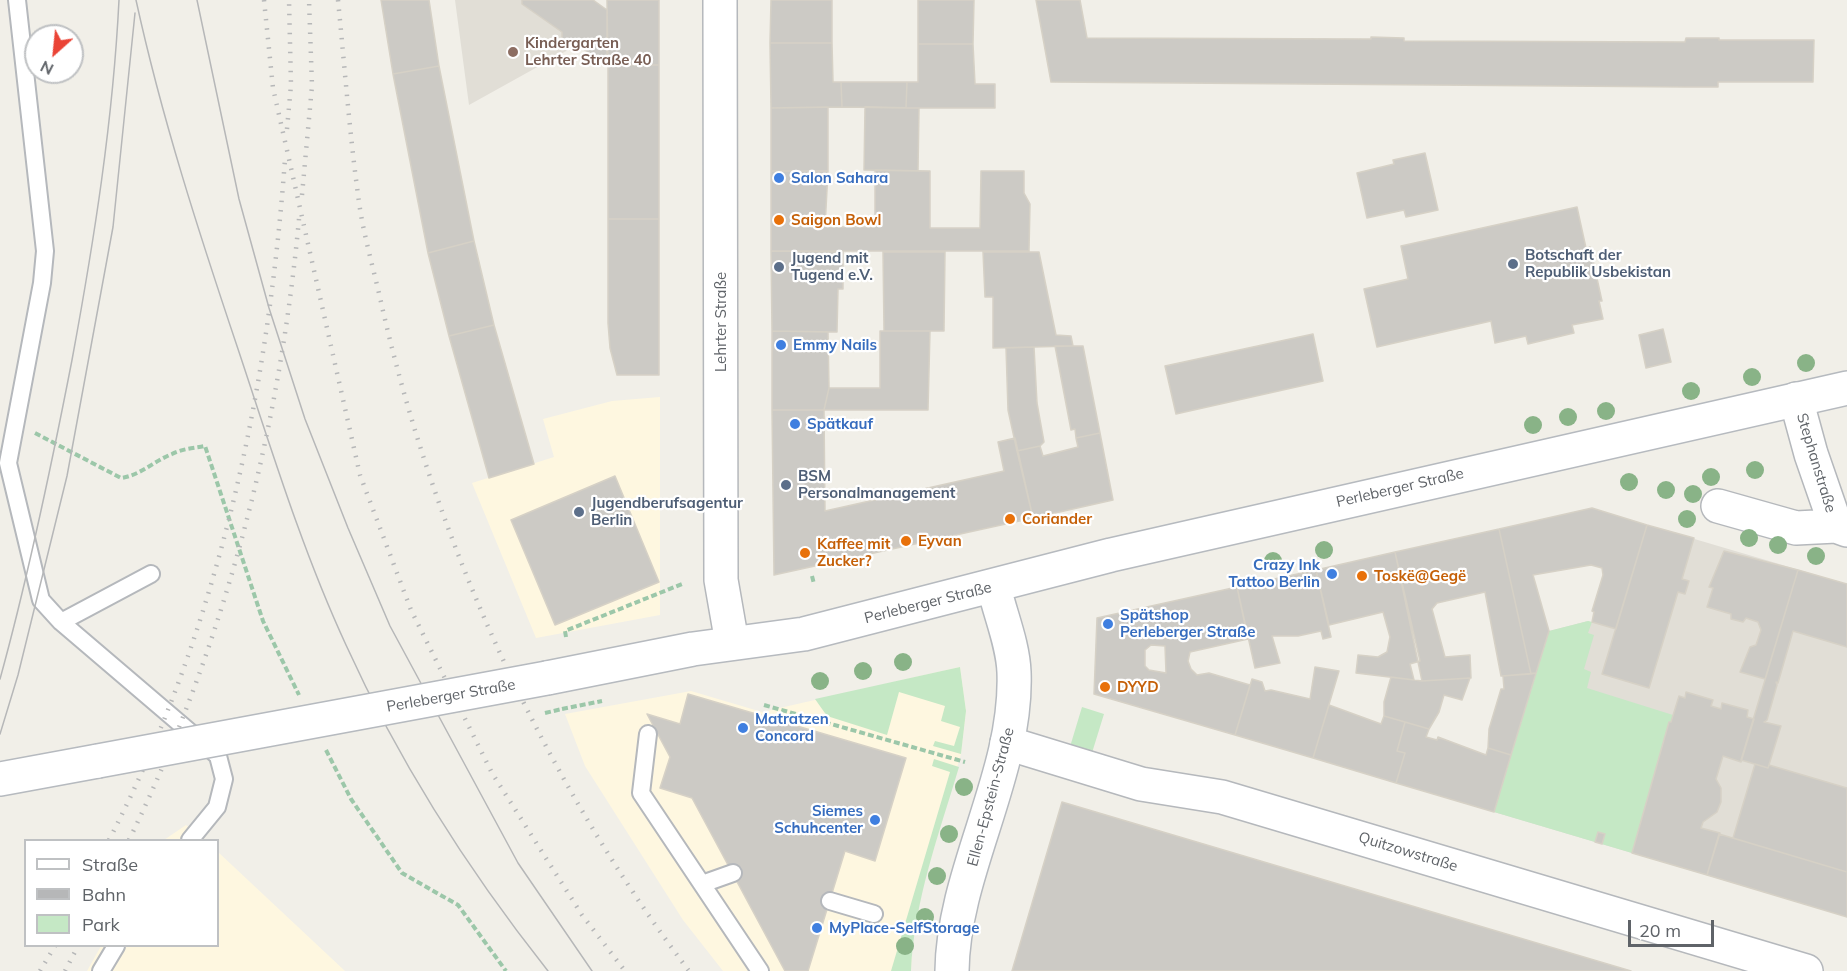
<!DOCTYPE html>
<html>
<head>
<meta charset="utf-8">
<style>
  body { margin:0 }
  #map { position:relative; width:1847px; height:971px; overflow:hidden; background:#f1efe8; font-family:Mulish,sans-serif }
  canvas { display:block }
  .legend { position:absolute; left:24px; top:839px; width:195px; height:108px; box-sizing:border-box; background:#fff; border:2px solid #bfc1c3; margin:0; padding:8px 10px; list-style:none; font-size:18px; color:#5f6368 }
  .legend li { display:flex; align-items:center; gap:12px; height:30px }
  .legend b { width:30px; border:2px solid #bfc1c3 }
  .north { position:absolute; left:24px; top:24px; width:60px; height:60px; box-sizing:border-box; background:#fff; border:2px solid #bfc1c3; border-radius:50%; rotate:207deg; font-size:16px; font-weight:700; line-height:24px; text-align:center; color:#5f6368 }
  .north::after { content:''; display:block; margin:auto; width:21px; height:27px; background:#ea4335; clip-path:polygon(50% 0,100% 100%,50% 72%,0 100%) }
  .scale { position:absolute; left:1628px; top:920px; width:86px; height:27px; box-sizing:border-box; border:3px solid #5f6368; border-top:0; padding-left:8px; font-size:18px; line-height:21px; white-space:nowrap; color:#5f6368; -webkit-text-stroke:4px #fff; paint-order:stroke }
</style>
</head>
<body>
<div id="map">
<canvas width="1847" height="971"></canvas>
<ul class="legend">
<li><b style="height:8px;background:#fff"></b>Straße</li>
<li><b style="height:8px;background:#b6b7b8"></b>Bahn</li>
<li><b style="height:16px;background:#c5e8c5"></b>Park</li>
</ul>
<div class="north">N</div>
<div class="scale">20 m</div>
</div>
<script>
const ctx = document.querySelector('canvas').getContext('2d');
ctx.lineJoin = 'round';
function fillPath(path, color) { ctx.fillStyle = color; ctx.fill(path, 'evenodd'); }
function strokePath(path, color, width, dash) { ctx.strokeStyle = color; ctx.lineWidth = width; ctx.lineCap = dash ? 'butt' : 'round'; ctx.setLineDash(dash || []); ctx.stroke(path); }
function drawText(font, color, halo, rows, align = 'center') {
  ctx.font = font + ' Mulish,sans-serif'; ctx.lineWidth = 4.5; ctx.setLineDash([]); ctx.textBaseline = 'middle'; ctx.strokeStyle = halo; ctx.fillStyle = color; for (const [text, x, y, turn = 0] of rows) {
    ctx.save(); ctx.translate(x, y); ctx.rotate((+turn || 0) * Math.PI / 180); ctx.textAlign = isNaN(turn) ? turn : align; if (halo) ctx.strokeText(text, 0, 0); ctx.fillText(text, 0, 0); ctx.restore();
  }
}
const commercial = new Path2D(`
  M660,397V615L536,638L472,483L554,457L543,419L612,401Z
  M960,667L966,711L961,754L923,886L913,933L911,971H723L683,920L585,766L565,714L691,691L762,712Z
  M186,825L205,840H164Z
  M218,852L345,971H87L101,946H218Z`);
const education = new Path2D(`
  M455,0H593L607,10V60H599L577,45L469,105Z
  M1647,525L1847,584V917L1494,812L1549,631L1588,621L1616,629Z`);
const green = new Path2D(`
  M1588,621L1592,622L1588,633L1594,635L1584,669L1591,672L1587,688L1673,715L1671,722H1669L1632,853L1494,812L1549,631Z
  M960,667L966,711L961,754L933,746L935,741L954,746L960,727L941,721L945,706L899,692L887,735L827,716L815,699Z
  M1082,707L1104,714L1091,756L1069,750Z
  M934,759L959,767C939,834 914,901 911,971H891L950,772L932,766Z`);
const building = new Path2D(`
  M381,0H429L439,66L393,74Z
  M522,0H593L607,10V60H599L577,45L562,47V32L522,4Z
  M607,0H659V65H608Z
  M771,0H832V43H770Z
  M918,0H974L973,44H918Z
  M1036,0H1080L1087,38L1371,39V37L1404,38V41L1685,42L1686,38H1719V40H1814L1813,82H1718V87H1686L1051,82Z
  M770,43H832L833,82H841L842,107L771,108Z
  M918,44H973L975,84H995V108H906L907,82H918Z
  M608,65H659V219H608Z
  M439,66L474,241L428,253L393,74Z
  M841,82H907L906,108L842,107Z
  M828,107V171H771V108Z
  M865,107L919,108L918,171L864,170Z
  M1425,153L1438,210L1406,217L1404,210L1367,218L1357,173L1394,164L1393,160Z
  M875,170L930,171V228H980L981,171H1024V193L1030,204L1029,251H771V171H828L825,227H875Z
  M1577,207L1586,248L1590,247L1602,301H1599L1603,319L1572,325L1574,333L1528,344L1526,336L1495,343L1491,321L1377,347L1364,289L1408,279L1401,246Z
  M608,219H659V375H617L610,348L608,323Z
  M474,241L494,325L449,336L428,253Z
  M771,251L843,252V289H838L837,332L772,331Z
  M883,252H945L944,331H884Z
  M983,252H1039L1056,335L1071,336L1073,346L993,348V297H985Z
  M494,325L534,464L489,478L449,336Z
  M1663,329L1671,362L1646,368L1639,335Z
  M772,331L828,332L829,388L824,410H772Z
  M880,331H930L928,410H824L829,388H880Z
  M1313,334L1323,381L1176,414L1165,366Z
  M1055,346H1083L1100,433L1076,438L1075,429L1071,430Z
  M1034,347L1037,403L1044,442L1040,446L1017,451L1008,410L1006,348Z
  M772,410H824L825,511L1004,471L998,442L1015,438L1033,518L774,575Z
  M1100,433L1113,500L1033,518L1017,451L1040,446L1043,456L1078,447L1076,438Z
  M615,476L659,582L555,625L511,520Z
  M1592,508L1647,525L1616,629L1592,622L1594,612L1592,611L1603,575L1602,568L1591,565L1533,575L1549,631L1536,673L1531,674L1499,529Z
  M1647,525L1694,538L1682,579L1689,581L1685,594L1678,592L1649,688L1602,674Z
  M1499,529L1531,674L1501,676L1485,592L1437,603L1432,609L1445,657L1470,655L1471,678L1422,681L1395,552Z
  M1724,551L1798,570L1765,679L1740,672L1750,647L1756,645L1761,630L1758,622L1746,618L1743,622L1731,619V614L1707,607L1713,588L1709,587Z
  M1395,552L1420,661L1410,664L1414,680L1356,673L1358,655L1378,657L1387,652L1390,637L1383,612L1329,625L1316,570Z
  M1316,570L1331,637L1323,639L1321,631L1298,636H1272L1280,663L1255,668L1237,587Z
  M1798,570L1847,584V647L1793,631L1778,683L1776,682L1777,685L1767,720L1764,722L1781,726L1768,768L1741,760Z
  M1237,587L1248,639L1190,652L1188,661L1191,669L1197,675L1209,673L1250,685L1235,735L1094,694L1097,618ZM1151,645L1165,646L1166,673L1149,670L1145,666V650Z
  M1315,667L1339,671L1313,758L1235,735L1252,679L1262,682L1265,691L1271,690L1310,699Z
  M1536,673L1511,755L1488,748L1489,729L1501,689H1504L1503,676Z
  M1391,677L1422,681L1470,678L1462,700L1444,695L1439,712L1429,729L1384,716V702Z
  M1686,692L1713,700L1711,706L1721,709L1722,703L1748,710L1747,717L1754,719L1741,762L1723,756L1716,779L1721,788V802L1717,812L1703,822L1701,828L1720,833L1707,875L1632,853L1669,722H1671L1679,696L1685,698Z
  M688,694L906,758L875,861L845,851L808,971H785L692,798L660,788L670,757L647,714L680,724Z
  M1329,705L1381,724L1384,716L1405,722L1397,751L1405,753L1396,783L1313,758Z
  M1405,722L1429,729L1426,737L1437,740L1438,737L1486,755L1488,748L1511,755L1494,812L1396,783L1405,753L1397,751Z
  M1755,764L1768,768L1769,765L1847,788V872L1733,838Z
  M1062,802L1631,971H1012Z
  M1598,832L1605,834L1602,844L1595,842Z
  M1719,834L1847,872V917L1707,875Z`);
const path = new Path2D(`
  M35,433L121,478C141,475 154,461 172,454C181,449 194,448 205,446L263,621L299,695
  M812,576L814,584
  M566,637L565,631L682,584
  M764,705L965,762
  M562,709L602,701
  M326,750L351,799L402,873L458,905L506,971`);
const service = new Path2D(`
  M17,0L45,251L42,283L8,463L41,600L61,622L218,756L224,779L217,807L190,840
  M61,622L151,574
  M648,734L641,793L760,971
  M702,884L733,873
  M830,901L874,914
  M101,971L116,946`);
const minor = new Path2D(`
  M720,0L721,580L732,643
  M1796,399L1811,454L1836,526
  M1718,506L1796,528L1836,526L1847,530
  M1007,743L1141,784L1222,797L1806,971`);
const secondary = new Path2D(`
  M547,678L693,649L804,634L1111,555L1847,388
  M0,779L98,761
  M952,971C953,871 1018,774 1014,672C1013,644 1000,614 994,587`);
const tram = new Path2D(`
  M136,0C162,119 199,233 238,349C271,448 302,550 346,645C399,762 468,870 548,971
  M197,0L239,199L269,308L305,419L348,528L390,626L518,863L592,971
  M0,679C29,574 51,468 72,360C94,241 113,121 119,0
  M0,734L18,675L67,476L113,227L135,13`);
const rail = new Path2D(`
  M264,0L273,88L360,475L411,610L492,773L582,915L625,971
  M338,0C345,70 350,140 360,209C365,240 374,271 381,302C434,539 542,777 689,971
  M287,129L291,85L289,0
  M302,195L312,86L309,0
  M109,840C218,630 268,394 285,159
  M129,840C224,646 279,434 299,219
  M40,971L55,946
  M65,971L78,946`);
const pathBridge = new Path2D(`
  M545,713L562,709`);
const secondaryBridge = new Path2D(`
  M98,761L547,678`);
const trees = [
  [1806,363],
  [1752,377],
  [1691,391],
  [1606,411],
  [1568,417],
  [1533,425],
  [1755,470],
  [1711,477],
  [1629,482],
  [1666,490],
  [1693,494],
  [1687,519],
  [1749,538],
  [1778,545],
  [1324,550],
  [1816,556],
  [1273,561],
  [903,662],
  [863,671],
  [820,681],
  [964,787],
  [949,834],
  [937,876],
  [925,917],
  [905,946]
];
const markers = [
  [513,52,6,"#8d6e63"],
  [779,178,6,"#3f7fe0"],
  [779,220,6,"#e8710a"],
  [1513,264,6,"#5c6f8a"],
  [779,267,6,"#5c6f8a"],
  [781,345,6,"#3f7fe0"],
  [795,424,6,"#3f7fe0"],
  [786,485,6,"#5c6f8a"],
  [579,512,6,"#5c6f8a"],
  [1010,519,6,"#e8710a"],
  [906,541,6,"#e8710a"],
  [805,553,6,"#e8710a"],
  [1332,574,6,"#3f7fe0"],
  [1362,576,6,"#e8710a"],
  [1108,624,6,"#3f7fe0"],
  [1105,687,6,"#e8710a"],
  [743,728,6,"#3f7fe0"],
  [875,820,6,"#3f7fe0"],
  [817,928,6,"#3f7fe0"]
];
const educationNames = [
  ["Kindergarten",525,43],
  ["Lehrter Straße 40",525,60]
];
const shopNames = [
  ["Salon Sahara",791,178],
  ["Emmy Nails",793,345],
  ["Spätkauf",807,424],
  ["Crazy Ink",1320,565,"right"],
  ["Tattoo Berlin",1320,582,"right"],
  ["Spätshop",1120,615],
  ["Perleberger Straße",1120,632],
  ["Matratzen",755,719],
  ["Concord",755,736],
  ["Siemes",863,811,"right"],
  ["Schuhcenter",863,828,"right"],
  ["MyPlace-SelfStorage",829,928]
];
const foodNames = [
  ["Saigon Bowl",791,220],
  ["Coriander",1022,519],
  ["Eyvan",918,541],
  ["Kaffee mit",817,544],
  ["Zucker?",817,561],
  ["Toskë@Gegë",1374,576],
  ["DYYD",1117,687]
];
const serviceNames = [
  ["Botschaft der",1525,255],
  ["Republik Usbekistan",1525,272],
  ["Jugend mit",791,258],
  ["Tugend e.V.",791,275],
  ["BSM",798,476],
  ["Personalmanagement",798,493],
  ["Jugendberufsagentur",591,503],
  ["Berlin",591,520]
];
const streetNames = [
  ["Lehrter Straße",721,322,-90],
  ["Stephanstraße",1816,463,73],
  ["Perleberger Straße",1400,488,-13],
  ["Perleberger Straße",928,603,-14],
  ["Perleberger Straße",451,696,-10],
  ["Ellen-Epstein-Straße",991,797,-75],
  ["Quitzowstraße",1408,852,17]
];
fillPath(commercial, '#fef7e0');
fillPath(education, '#e1ded6');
fillPath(green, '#c5e8c5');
fillPath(building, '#cccac5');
strokePath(building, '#d6d1c6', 1.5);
strokePath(service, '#b5b8bc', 20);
strokePath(minor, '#b5b8bc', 36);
strokePath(secondary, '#b6babf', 36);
strokePath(path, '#9cc7a9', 4, [6, 3]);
strokePath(service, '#fff', 16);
strokePath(minor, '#fff', 33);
strokePath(secondary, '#fff', 33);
strokePath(tram, '#b6b7b8', 1.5);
strokePath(rail, '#b6b7b8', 4.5, [1.5, 8]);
strokePath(secondaryBridge, '#b6babf', 36, []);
strokePath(pathBridge, '#9cc7a9', 4, [6, 3]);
strokePath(secondaryBridge, '#fff', 33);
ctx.fillStyle = '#89b387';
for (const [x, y] of trees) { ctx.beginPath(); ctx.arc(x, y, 9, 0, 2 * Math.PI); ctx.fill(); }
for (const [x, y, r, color] of markers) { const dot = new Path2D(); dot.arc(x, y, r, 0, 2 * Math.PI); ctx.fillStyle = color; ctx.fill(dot); strokePath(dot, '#fff', 2); }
drawText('bold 15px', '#785e54', '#fff', educationNames, 'left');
drawText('bold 15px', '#366cbe', '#fff', shopNames, 'left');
drawText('bold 15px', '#c56008', '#fff', foodNames, 'left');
drawText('bold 15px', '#4e5e75', '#fff', serviceNames, 'left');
drawText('15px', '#5f6368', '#fff', streetNames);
</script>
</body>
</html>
